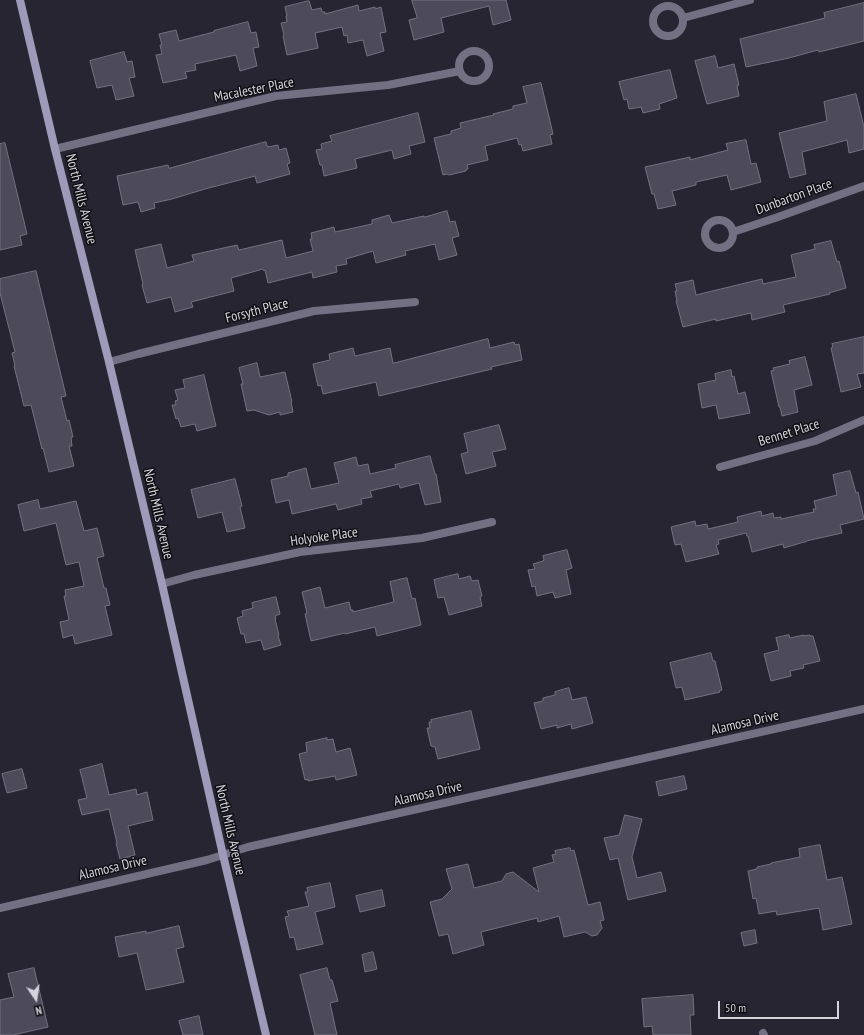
<!DOCTYPE html>
<html>
<head>
<meta charset="utf-8">
<style>
  body { margin:0 }
  #map { position:relative; width:864px; height:1035px; overflow:hidden; background:#262531; font-family:"PT Sans Narrow",sans-serif }
  canvas { display:block }
  .north { position:absolute; left:16px; top:979px; width:40px; height:40px; -webkit-text-stroke:3px #0f0f14; paint-order:stroke; rotate:167deg; font-size:11px; font-weight:700; line-height:16px; text-align:center; color:#d5d4dc }
  .north::after { content:''; display:block; margin:auto; width:14px; height:18px; background:#d5d4dc; clip-path:polygon(50% 0,100% 100%,50% 72%,0 100%) }
  .scale { position:absolute; left:718px; top:1001px; width:121px; height:18px; box-sizing:border-box; border:2px solid #d5d4dc; border-top:0; padding-left:5px; font-size:12px; line-height:14px; white-space:nowrap; color:#d5d4dc; -webkit-text-stroke:3px #0f0f14; paint-order:stroke }
</style>
</head>
<body>
<div id="map">
<canvas width="864" height="1035"></canvas>
<div class="north">N</div>
<div class="scale">50 m</div>
</div>
<script>
const ctx = document.querySelector('canvas').getContext('2d');
ctx.lineJoin = 'round';
function fillPath(path, color) { ctx.fillStyle = color; ctx.fill(path, 'evenodd'); }
function strokePath(path, color, width, dash) { ctx.strokeStyle = color; ctx.lineWidth = width; ctx.lineCap = dash ? 'butt' : 'round'; ctx.setLineDash(dash || []); ctx.stroke(path); }
function drawText(font, color, halo, rows, align = 'center') {
  ctx.font = font + ' "PT Sans Narrow",sans-serif'; ctx.lineWidth = 3; ctx.setLineDash([]); ctx.textBaseline = 'middle'; ctx.strokeStyle = halo; ctx.fillStyle = color; for (const [text, x, y, turn = 0] of rows) {
    ctx.save(); ctx.translate(x, y); ctx.rotate((+turn || 0) * Math.PI / 180); ctx.textAlign = isNaN(turn) ? turn : align; if (halo) ctx.strokeText(text, 0, 0); ctx.fillText(text, 0, 0); ctx.restore();
  }
}
const building = new Path2D(`
  M412,0H506L511,20L493,25L489,6L441,18L444,32L414,40L409,20L417,18Z
  M309,1L312,10L321,8L322,12H325V14L358,5L359,11L375,7V9L381,7L386,32L380,33L384,51L367,56L363,40L348,43L347,35L344,36L342,27L315,33L318,48L287,55L283,36L284,35L281,23L287,22L286,16H287L285,7Z
  M864,3V41L819,52L818,50L789,58L746,67L740,39L825,18L824,13Z
  M248,22L251,33L256,32L259,47L253,48L257,66L240,71L236,55L195,64L196,70L185,72L187,78L163,83L156,55L162,54L160,45H162L159,34L176,30L179,41L214,32V31Z
  M124,52L127,62L132,61L135,77L129,78L134,96L116,100L112,85L97,88L90,61Z
  M715,56L718,68L734,64L739,85L737,86L739,96L707,104L695,61Z
  M670,70L677,98L659,104L660,109L643,113L641,107L629,109L627,99L624,100L619,82Z
  M541,83L553,134L550,135L552,144L523,151L521,144L519,145L517,138L485,146L488,160L467,165L468,169H466V171L449,175L447,174L443,175L434,138L451,134V131L461,128L460,123L494,115L493,114L513,109V106L527,103L523,87Z
  M856,94L864,127V149L849,153L847,140L802,152L806,174L790,178L779,133L827,121L824,102Z
  M418,113L425,142L409,146L411,154L394,159L392,150L355,159L357,168L324,176L322,165H320L316,150L322,149L321,144L332,141L330,136Z
  M746,140L751,164L756,163L761,182L731,190L727,175L696,182V185L672,191L676,205L658,209L654,194H652L645,167L690,157V160L728,150L726,144Z
  M266,142L267,146H268V147L278,145L279,150L286,148L290,163L287,164L290,174L257,183L255,176L205,189L172,199L154,203L155,208L141,212L138,202L123,205L117,176L168,165L169,168Z
  M5,143L27,234L20,236L22,245L0,250V144Z
  M447,211L450,222L455,221L459,236L452,238L457,255L439,260L435,244L405,251L406,255L376,263L373,251L346,259L347,264L336,266L337,272L313,278L312,272L268,283L265,270L264,271L263,269L231,278L234,291L191,302L193,307L175,312L171,297L147,303L142,285L143,284L135,250L161,244L167,268L194,261L192,255L237,245L239,250L282,240L286,258L313,251L310,239H312L311,233L334,227L335,232L372,224V220L389,215L392,223L424,216V217Z
  M831,241L837,262L839,261L846,288L829,293L830,294L783,305L785,312L752,320L751,313L716,321V319L683,327L676,301H677L675,291H677L675,284L693,280L696,295L762,279L763,284L796,277L791,255L815,249L814,245Z
  M36,271L66,396L61,397L67,421L69,420L73,437H71L72,446H69L74,466L49,472L43,448L42,449L31,405L24,406L14,366H15L12,353L15,352L0,293V279Z
  M864,337V373L857,374L861,387L841,392L831,348L833,347L832,344Z
  M488,339L490,348L514,342L515,345L519,344L522,360L491,367L492,369L379,396L376,382L323,394L321,385L318,386L313,364L330,360L329,354L353,348L355,356L390,348L393,363Z
  M805,357L812,385L794,390L798,412L782,416L780,407H779L771,371L774,370L773,368L790,364L789,361Z
  M257,363L260,377L285,372L292,402H291L293,412L280,415V412L269,415L254,410L247,411L241,384H243L239,368Z
  M731,370L732,377L734,376L738,394L745,392L750,413L719,419L716,405L702,408L698,384L716,380L715,374Z
  M204,375L216,426L197,431L195,424L181,427L178,418L176,419L172,405H176L175,401L178,400L175,390L185,388L183,380Z
  M499,425L506,449L492,452L496,466L466,474L461,454L468,452L464,434Z
  M430,456L435,474H436L441,502L425,505L419,483L400,488L399,484L370,491L372,497L361,499L362,504L338,510L336,504L292,514L289,500L276,503L271,480L288,476V473L306,468L311,489L339,483L334,463L356,457L358,466L368,464L370,474L396,468L395,465Z
  M850,471L856,493L858,492L864,519L840,525L842,533L806,541V542H804L784,548L783,544L752,552L748,536H747L746,533L718,540L719,544L716,545L719,554L686,562L681,544L675,545L671,527L695,521L696,526L707,524L708,529L738,522L737,517L761,511L762,516L773,513L774,518L781,517V519L814,512L813,509H816L814,501L837,495L833,475Z
  M235,479L242,506L240,507L245,528L227,532L222,512L198,518L191,490Z
  M38,500L40,509L76,501L84,531L97,528L104,556L97,558L104,588H106L110,605L105,606L112,635L75,644L73,635L63,638L60,622L69,620L64,596H66L65,590L84,586L79,562L66,565L56,523L24,531L18,505Z
  M567,550L572,568L566,570L571,594L555,598L553,592L537,596L535,586L532,587L528,570L535,569L533,564L543,561L544,560L543,556Z
  M458,574L459,579L470,576L472,581L478,580L482,596L480,597L482,606L449,615L444,597L438,598L434,580Z
  M407,578L412,599L415,598L421,625L377,636L375,627L345,634V633L311,641L305,614L307,613L302,592L320,587L325,608L349,602L351,610H353V612L394,602L390,582Z
  M276,597L280,614L275,616L276,619H275L279,635L278,636L281,645L264,650L261,640L246,643L244,634H241L237,618L243,616L242,611L253,608L252,603Z
  M789,635L790,638L804,635V636L810,635V636H813L820,661L803,665L804,668L790,671L791,676L771,681L764,654L779,650L776,638Z
  M711,653L713,661H715L722,690L719,691L720,692L685,700L682,687L676,688L670,663Z
  M569,688L572,700L586,697L593,723L572,729L571,724L557,728V725L541,729L534,703L543,701V698L555,695V692Z
  M471,711L480,749L438,759L435,747L431,746L427,728H430L429,722H432L431,720Z
  M327,738V740L333,739L336,752L350,748L357,775L336,780L335,776L308,781V779L305,780L299,754L307,752L306,743Z
  M102,764L109,795L136,789L137,795L147,792L153,820L128,826L135,855L120,859L116,843H117L109,809L82,815L78,800L87,798L80,770Z
  M22,769L27,788L7,793L2,774Z
  M684,776L687,789L659,796L656,782Z
  M625,815L642,819L632,857L637,878L661,872L666,891L628,900L618,858L610,860L604,838L619,835Z
  M820,845L827,880L842,877L852,924L823,930L819,908L777,915L776,911L759,914L756,898L753,899L748,871L757,869V867L771,864V863L800,857L799,849Z
  M570,848L571,851L574,850L588,905L600,902L604,920L600,921L602,928L597,935L592,936L585,932L564,937L559,916L538,922L537,918L481,932L484,945L453,954L448,934L439,936L430,902L442,899L452,889L446,869L468,864L474,888L502,881L506,874L513,872L539,892L533,868L554,862L552,855L556,854L555,851Z
  M330,883L335,907L315,912L323,944L297,950L294,937L290,938L285,917L289,916L287,911L309,906L305,892H308L307,888Z
  M382,890L385,906L360,912L356,896Z
  M179,926L184,947L176,949L184,982L146,990L137,953L119,957L115,937L146,931V933Z
  M755,930L757,943L744,946L741,933Z
  M373,952L377,969L365,972L362,955Z
  M34,968L48,1027L13,1035H0V1000L14,997L8,974Z
  M327,968L330,980H332L338,1001L330,1003L337,1035H315L300,975Z
  M693,995L694,1015H690L691,1035H653L652,1026L644,1027L642,999Z
  M199,1016L203,1035H183L179,1021Z`);
const minor = new Path2D(`
  M653 21a15 15 0 1 1 30 0a15 15 0 1 1-30 0Z
  M683,18L750,0
  M459 66a15 15 0 1 1 30 0a15 15 0 1 1-30 0Z
  M55,149L276,96L388,85L460,71
  M705 234a14 14 0 1 1 28 0a14 14 0 1 1-28 0Z
  M733,232L778,217L864,186
  M109,362L138,354L314,311L415,302
  M720,467L815,441L864,420
  M162,584L194,575L300,552L422,538L492,522
  M0,908L207,860L248,847L864,709
  M763,1033L764,1035`);
const secondary = new Path2D(`
  M20,0L55,149L109,362L162,584L223,855L266,1035`);
const streetNames = [
  ["Macalester Place",254,90,-11],
  ["Dunbarton Place",794,197,-20],
  ["North Mills Avenue",81,199,76],
  ["Forsyth Place",257,311,-14],
  ["Bennet Place",789,433,-17],
  ["North Mills Avenue",158,514,77],
  ["Holyoke Place",324,537,-8],
  ["Alamosa Drive",745,723,-13],
  ["Alamosa Drive",428,794,-13],
  ["North Mills Avenue",230,830,77],
  ["Alamosa Drive",113,868,-13]
];
fillPath(building, '#4d4b59');
strokePath(building, '#737280', 1);
strokePath(minor, '#737084', 8);
strokePath(secondary, '#9e9ab9', 8);
drawText('14px', '#d5d4dc', '#0f0f14', streetNames);
</script>
</body>
</html>
